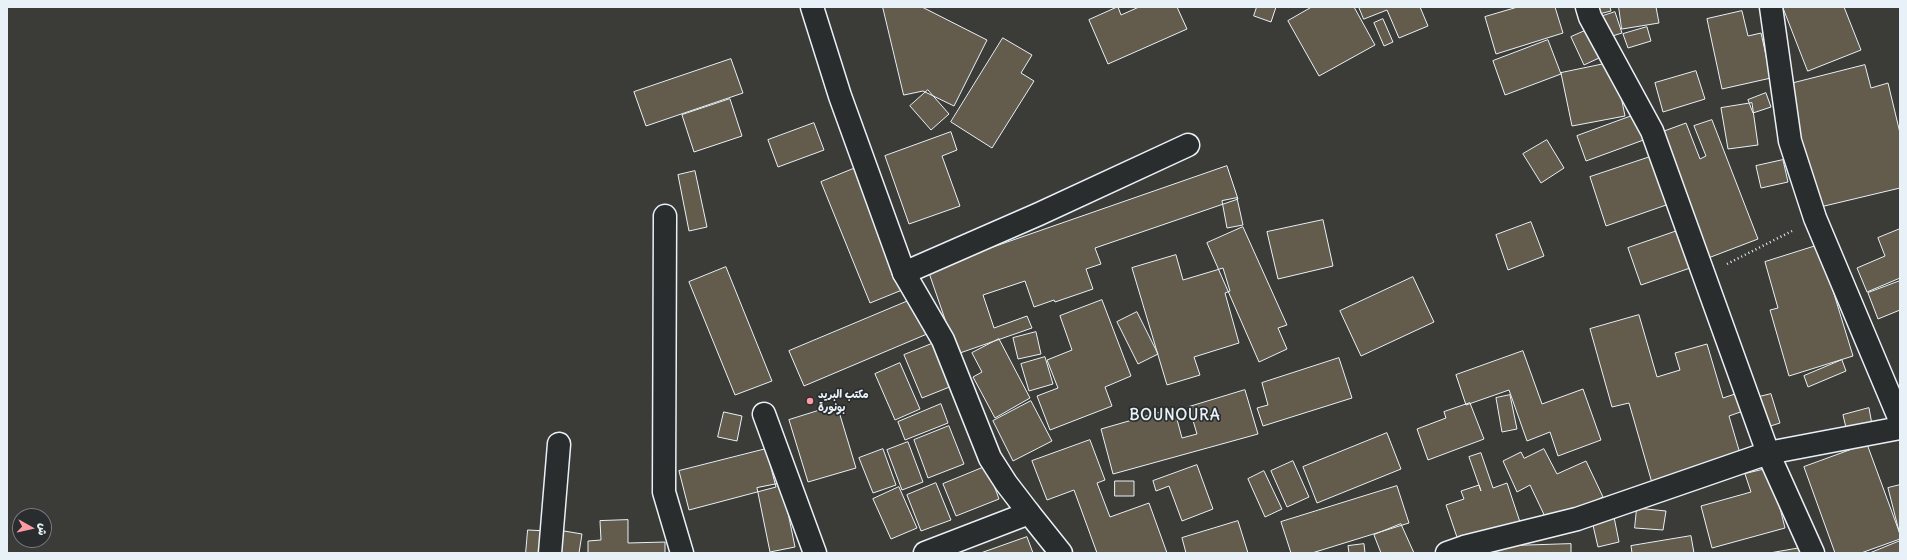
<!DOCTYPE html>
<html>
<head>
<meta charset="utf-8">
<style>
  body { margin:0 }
  #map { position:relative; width:1907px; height:560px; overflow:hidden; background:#3b3b37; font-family:Delius,"Playpen Sans Arabic",sans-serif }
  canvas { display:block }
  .frame { position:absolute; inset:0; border:8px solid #e8f1f8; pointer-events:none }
  .north { position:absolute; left:12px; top:508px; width:40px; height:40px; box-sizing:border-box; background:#2a2d2e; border:1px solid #767b7f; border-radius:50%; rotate:98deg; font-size:11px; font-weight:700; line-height:16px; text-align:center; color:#e8f1f8 }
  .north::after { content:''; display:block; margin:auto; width:14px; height:18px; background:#ff9aa2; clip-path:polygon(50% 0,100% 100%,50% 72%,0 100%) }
</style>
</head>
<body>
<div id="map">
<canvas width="1907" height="560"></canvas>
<div class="frame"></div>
<div class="north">ش</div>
</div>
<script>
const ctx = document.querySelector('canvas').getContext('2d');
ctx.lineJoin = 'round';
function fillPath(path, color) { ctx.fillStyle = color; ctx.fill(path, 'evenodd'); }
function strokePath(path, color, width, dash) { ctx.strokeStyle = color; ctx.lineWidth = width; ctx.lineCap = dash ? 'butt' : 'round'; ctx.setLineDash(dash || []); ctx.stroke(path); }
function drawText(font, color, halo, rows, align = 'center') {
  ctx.font = font + ' Delius,"Playpen Sans Arabic",sans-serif'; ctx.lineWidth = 3.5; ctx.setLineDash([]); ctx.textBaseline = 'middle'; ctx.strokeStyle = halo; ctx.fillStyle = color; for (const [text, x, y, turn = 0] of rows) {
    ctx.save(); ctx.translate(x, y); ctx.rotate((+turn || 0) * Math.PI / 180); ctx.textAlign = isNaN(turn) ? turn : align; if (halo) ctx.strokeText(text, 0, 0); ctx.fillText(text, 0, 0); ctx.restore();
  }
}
const building = new Path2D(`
  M883,7H922L987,40L954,106L923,91L904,95Z
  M1118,7L1121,15L1139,7H1177L1187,29L1108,64L1089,20Z
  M1257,7H1276L1271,22L1254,16Z
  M1312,7H1354L1375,45L1319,76L1288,21Z
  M1359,7H1420L1428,26L1399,38L1387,10L1364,19Z
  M1518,7H1555L1563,33L1496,54L1485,17Z
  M1589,7H1610L1611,11L1591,16Z
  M1619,7H1656L1659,23L1622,29Z
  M1783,7H1844L1861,50L1808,71Z
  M1742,11L1748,36L1761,33L1771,78L1722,89L1707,19Z
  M1615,12L1622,33L1603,39L1597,18Z
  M1383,19L1393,42L1384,46L1374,23Z
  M1647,27L1651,41L1628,48L1623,34Z
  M1587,30L1599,58L1584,65L1571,37Z
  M1003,38L1032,55L1021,73L1034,81L992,148L951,122Z
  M1548,40L1561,74L1505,95L1493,61Z
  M731,59L743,93L646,126L634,92Z
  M1614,62L1625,116L1572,126L1561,73Z
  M1865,65L1871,88L1888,83L1900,133V188L1816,208L1786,85Z
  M1696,71L1705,99L1663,112L1655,83Z
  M928,90L949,114L931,130L910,106Z
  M1766,93L1771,107L1753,113L1748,100Z
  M730,99L742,136L694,152L682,115Z
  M1752,103L1758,145L1728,149L1721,108Z
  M1640,113L1649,138L1586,161L1577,136Z
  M1712,120L1758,239L1703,260L1656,134L1686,123L1700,159L1706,156L1694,126Z
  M814,123L824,150L778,167L768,140Z
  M951,132L957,150L942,156L960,206L909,224L885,156Z
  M1547,140L1564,168L1541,183L1523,154Z
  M1653,156L1669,204L1606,226L1590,177Z
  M1783,160L1788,182L1761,188L1756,166Z
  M1227,166L1238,199L1095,248L1101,264L1086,269L1093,289L1055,302L1054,300L1034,307L1025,281L983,295L994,328L1027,316L1032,328L957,354L928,270Z
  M858,167L907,288L870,303L821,182Z
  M695,171L707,227L689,231L678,175Z
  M1237,198L1243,225L1227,228L1222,201Z
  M1323,220L1333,266L1278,279L1267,232Z
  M1531,222L1544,256L1508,270L1496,235Z
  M1243,227L1287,325L1278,328L1287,349L1259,362L1207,243Z
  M1900,229V278L1867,292L1857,268L1885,256L1878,238Z
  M1680,230L1693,267L1641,285L1628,248Z
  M1819,245L1853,356L1789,376L1770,310L1778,308L1765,262Z
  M1176,255L1183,280L1223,268L1230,291L1225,293L1239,343L1194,357L1200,375L1167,385L1132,268Z
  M726,267L772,381L735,395L689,282Z
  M1413,277L1434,322L1361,356L1340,311Z
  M1900,281V310L1878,319L1868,293Z
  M913,299L927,334L804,386L789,351Z
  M1102,300L1131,376L1105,387L1112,406L1050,430L1037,396L1058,388L1047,360L1072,350L1060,316Z
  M1137,312L1158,354L1138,364L1117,322Z
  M1639,315L1657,377L1680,370L1675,353L1707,344L1723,398L1741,392L1746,410L1729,416L1741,457L1652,483L1629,403L1612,407L1590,329Z
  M1036,332L1041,354L1018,359L1013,338Z
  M999,339L1030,398L995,418L973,377L982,372L972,353Z
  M934,343L952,386L922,398L904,355Z
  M1523,351L1542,404L1583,389L1601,440L1558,456L1550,432L1527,441L1509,390L1466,405L1456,375Z
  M1045,357L1053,384L1029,391L1021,364Z
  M1339,358L1352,398L1263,426L1257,408L1268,405L1262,383Z
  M1842,360L1846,371L1808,387L1804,376Z
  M900,363L920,409L895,420L875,374Z
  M1245,390L1258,434L1113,474L1101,429L1174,408L1182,438L1197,434L1189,407Z
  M1771,394L1780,423L1764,428L1755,398Z
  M1510,395L1517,429L1502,432L1496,398Z
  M1031,401L1052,441L1013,461L993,421Z
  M1470,403L1484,439L1428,460L1417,429L1446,418L1444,412Z
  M941,404L948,423L905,440L898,422Z
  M837,405L856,468L808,482L789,420Z
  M1869,408L1873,430L1848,436L1843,415Z
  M724,412L742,416L737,441L718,437Z
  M949,426L964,464L928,478L914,440Z
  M1387,433L1401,469L1317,503L1303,467Z
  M1090,440L1105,480L1097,483L1110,517L1149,503L1167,553H1097L1074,490L1047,500L1032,461Z
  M908,442L923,482L902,490L887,450Z
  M1867,444L1900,534V539L1861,553H1835L1804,467Z
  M766,449L776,487L689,510L679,471Z
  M883,449L896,485L873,493L859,458Z
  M1544,449L1557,474L1586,461L1603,497L1548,523L1530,485L1517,492L1503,461L1521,452L1524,458Z
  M1481,453L1493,488L1507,483L1521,525L1460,546L1446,505L1464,499L1461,491L1479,485L1481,491L1469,457Z
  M1293,461L1309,497L1287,507L1271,471Z
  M1197,465L1213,509L1182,521L1169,486L1156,491L1153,481Z
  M987,466L999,499L956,516L943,484Z
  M1770,468L1785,528L1712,548L1701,506L1751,492L1745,474Z
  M1264,471L1282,509L1265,517L1248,479Z
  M1115,481H1134V496H1115Z
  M782,483L795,547L770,552L757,488Z
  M936,483L951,520L921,531L907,495Z
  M1900,485V535L1888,488Z
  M1397,486L1409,523L1312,553H1291L1281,522Z
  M899,487L917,528L891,539L873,499Z
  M1637,508L1666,511L1663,530L1635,528Z
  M1614,517L1619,542L1598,547L1592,521Z
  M628,520V543L665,542V553H588V541L601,540L600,521Z
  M1238,521L1248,553H1186L1182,538Z
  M1401,524L1414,553H1381L1374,535Z
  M528,530L548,531L547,553H526Z
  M564,531L582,534L579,553H561Z
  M1691,536L1694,553H1632L1631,546Z
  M1027,537L1033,553H981Z
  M1900,541V553H1870Z
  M1364,544L1365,553H1349L1348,546Z
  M1571,544V553H1479V547Z
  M1806,547L1807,553H1770Z`);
const path = new Path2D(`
  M1727,264L1792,231`);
const minor = new Path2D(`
  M1587,7L1590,17L1652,131L1768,453L1813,553
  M1771,7L1790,141L1815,218L1900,420
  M665,216L664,492L682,553
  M904,273L1039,214L1188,145
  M764,414L815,553
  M1029,513L1061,553
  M550,553L559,444
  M1447,553L1464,547L1577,519L1768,453L1900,428`);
const tertiary = new Path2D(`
  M812,7L840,96L904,273L943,340L990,458L1006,483L1029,513L925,553`);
const markers = [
  [810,401,4,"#ff9aa2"]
];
const poiNames = [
  ["مكتب البريد",818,395],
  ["بونورة",818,408]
];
const districtNames = [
  ["BOUNOURA",1175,416]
];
fillPath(building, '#635c4c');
strokePath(building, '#e8f1f8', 1);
strokePath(minor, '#e8f1f8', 25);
strokePath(tertiary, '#e8f1f8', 25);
strokePath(path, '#e8f1f8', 2.5, [1, 3]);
strokePath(minor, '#2a2d2e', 22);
strokePath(tertiary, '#2a2d2e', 22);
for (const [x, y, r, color] of markers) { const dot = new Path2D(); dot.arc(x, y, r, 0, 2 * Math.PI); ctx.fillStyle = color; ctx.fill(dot); strokePath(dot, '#2a2d2e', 1.5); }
drawText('bold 11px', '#e8f1f8', '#2a2d2e', poiNames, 'left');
ctx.letterSpacing = '1px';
drawText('bold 15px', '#e8f1f8', '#2a2d2e', districtNames);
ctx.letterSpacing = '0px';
</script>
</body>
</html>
